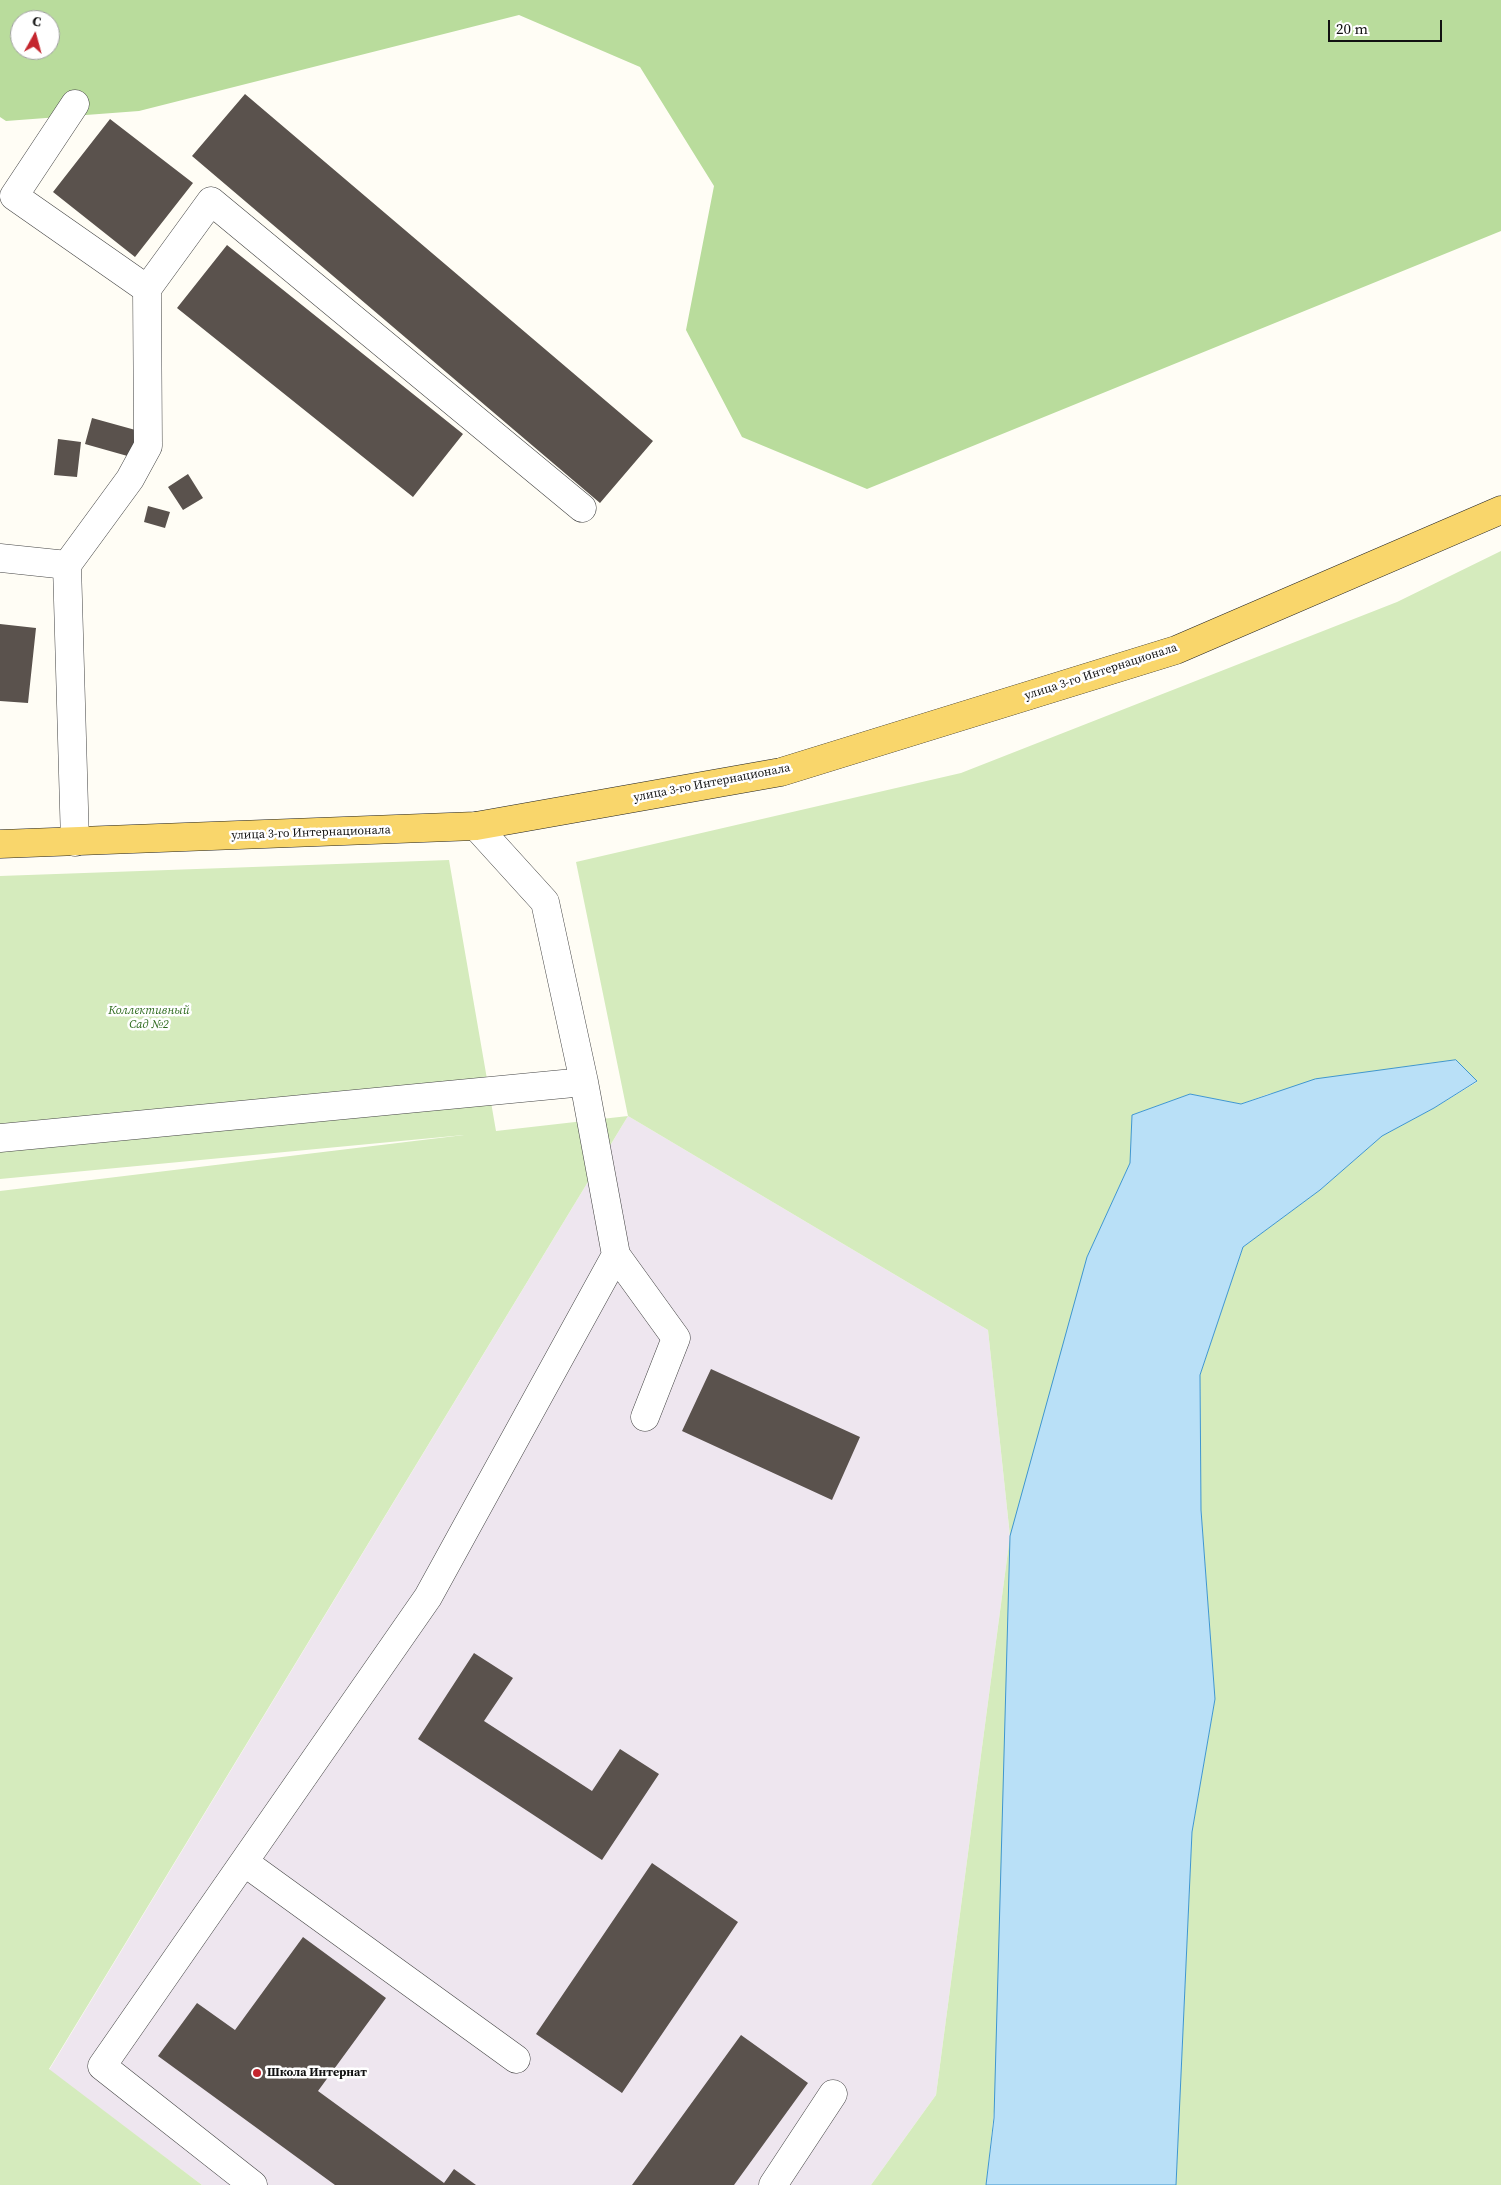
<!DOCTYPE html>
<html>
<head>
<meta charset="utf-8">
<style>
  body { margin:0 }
  #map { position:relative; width:1501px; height:2185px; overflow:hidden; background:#fffdf5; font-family:"Source Serif 4",serif }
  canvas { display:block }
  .north { position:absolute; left:10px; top:10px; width:50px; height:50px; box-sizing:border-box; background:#fff; border:1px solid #a0a0a0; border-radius:50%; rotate:7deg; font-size:14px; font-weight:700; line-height:20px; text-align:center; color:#111 }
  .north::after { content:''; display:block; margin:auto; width:18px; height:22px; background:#c4262e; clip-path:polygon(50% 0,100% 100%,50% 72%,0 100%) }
  .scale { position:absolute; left:1328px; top:20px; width:114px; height:22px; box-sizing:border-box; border:2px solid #111; border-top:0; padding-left:6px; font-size:15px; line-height:18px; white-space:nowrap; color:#111; -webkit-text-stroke:4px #fff; paint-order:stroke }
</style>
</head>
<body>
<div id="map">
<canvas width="1501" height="2185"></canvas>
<div class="north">С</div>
<div class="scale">20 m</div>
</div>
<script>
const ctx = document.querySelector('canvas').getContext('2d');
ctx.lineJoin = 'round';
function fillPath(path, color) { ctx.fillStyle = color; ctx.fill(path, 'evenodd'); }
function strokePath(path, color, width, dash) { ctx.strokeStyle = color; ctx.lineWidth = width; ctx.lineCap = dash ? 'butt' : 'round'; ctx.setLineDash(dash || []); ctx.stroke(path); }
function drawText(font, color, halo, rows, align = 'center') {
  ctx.font = font + ' "Source Serif 4",serif'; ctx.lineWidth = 5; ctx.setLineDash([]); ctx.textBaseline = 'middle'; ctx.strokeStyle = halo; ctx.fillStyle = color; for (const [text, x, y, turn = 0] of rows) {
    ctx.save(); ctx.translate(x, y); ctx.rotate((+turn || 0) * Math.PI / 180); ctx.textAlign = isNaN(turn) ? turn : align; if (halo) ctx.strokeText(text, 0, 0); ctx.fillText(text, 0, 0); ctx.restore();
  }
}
const industrial = new Path2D(`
  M628,1116L988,1330L1010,1536L936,2095L871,2185H202L49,2070Z`);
const green = new Path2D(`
  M1501,551V2185H1176L1192,1832L1215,1699L1201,1510L1200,1375L1243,1247L1320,1190L1382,1136L1434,1108L1477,1082L1456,1060L1398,1068L1268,1094L1241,1104L1190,1094L1132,1115L1130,1163L1087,1257L986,2185H871L936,2095L1010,1536L988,1330L628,1116L49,2069L202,2185H0V1191L464,1135L0,1179V876L449,860L496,1131L628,1116L576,862L961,773L1397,602Z`);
const forest = new Path2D(`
  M0,0H1501V231L867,489L742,437L686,330L714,186L640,67L519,15L139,111L6,121L0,117ZM20,20H50V50H20Z`);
const water = new Path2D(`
  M1456,1060L1477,1081L1434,1108L1382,1136L1320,1190L1243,1247L1200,1375L1201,1510L1215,1699L1192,1832L1176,2185H986L994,2118L1010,1536L1087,1257L1130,1163L1132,1115L1190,1094L1241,1104L1315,1079Z`);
const building = new Path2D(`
  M245,94L653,441L600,503L192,156Z
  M110,119L193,183L135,257L53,192Z
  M227,245L463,434L413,497L177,308Z
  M92,418L139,431L131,457L85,444Z
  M58,439L81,442L77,477L54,475Z
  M188,474L203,498L183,510L168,487Z
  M148,506L170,512L165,528L144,522Z
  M0,624L36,628L28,703L0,701Z
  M711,1369L860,1437L832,1500L682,1431Z
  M474,1653L513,1678L484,1721L592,1791L620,1749L659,1774L602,1860L418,1739Z
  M652,1863L738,1922L622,2093L536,2034Z
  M303,1937L386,1998L318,2091L444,2183L454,2169L476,2185H335L158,2056L197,2003L235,2030Z
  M741,2035L808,2083L734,2185H632Z`);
const minor = new Path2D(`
  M147,289L211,201L582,508
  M0,558L67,565
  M75,842L67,565L130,479L148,446L147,289L14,196L75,104
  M0,1138L584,1082
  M616,1255L676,1338L645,1417
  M244,1862L516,2059
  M253,2185L102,2066L428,1597L616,1255L584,1082L545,902L476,826
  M773,2185L833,2094`);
const major = new Path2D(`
  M0,844L476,826L781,772L1176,650L1501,510`);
const markers = [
  [257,2073,5,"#c4262e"]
];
const streetNames = [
  ["улица 3-го Интернационала",1101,672,-18],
  ["улица 3-го Интернационала",712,783,-11],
  ["улица 3-го Интернационала",311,833,-2]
];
const parkNames = [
  ["Коллективный",149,1011],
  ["Сад №2",149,1025]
];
const poiNames = [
  ["Школа Интернат",267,2073]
];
fillPath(industrial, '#eee6ef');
fillPath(green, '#d5ebbd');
fillPath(forest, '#b9dc9c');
fillPath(water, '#b9e0f7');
strokePath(water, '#3f96cf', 1);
fillPath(building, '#5a524d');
strokePath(minor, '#444', 29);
strokePath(major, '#222', 29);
strokePath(minor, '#fff', 28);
strokePath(major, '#f9d66b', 28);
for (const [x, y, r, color] of markers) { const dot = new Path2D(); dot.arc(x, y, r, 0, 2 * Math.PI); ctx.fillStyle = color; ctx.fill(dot); strokePath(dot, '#fff', 2); }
drawText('12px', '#111', '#fff', streetNames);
drawText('italic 12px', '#2f6b1f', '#fff', parkNames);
drawText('bold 12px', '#111', '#fff', poiNames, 'left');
</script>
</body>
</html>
